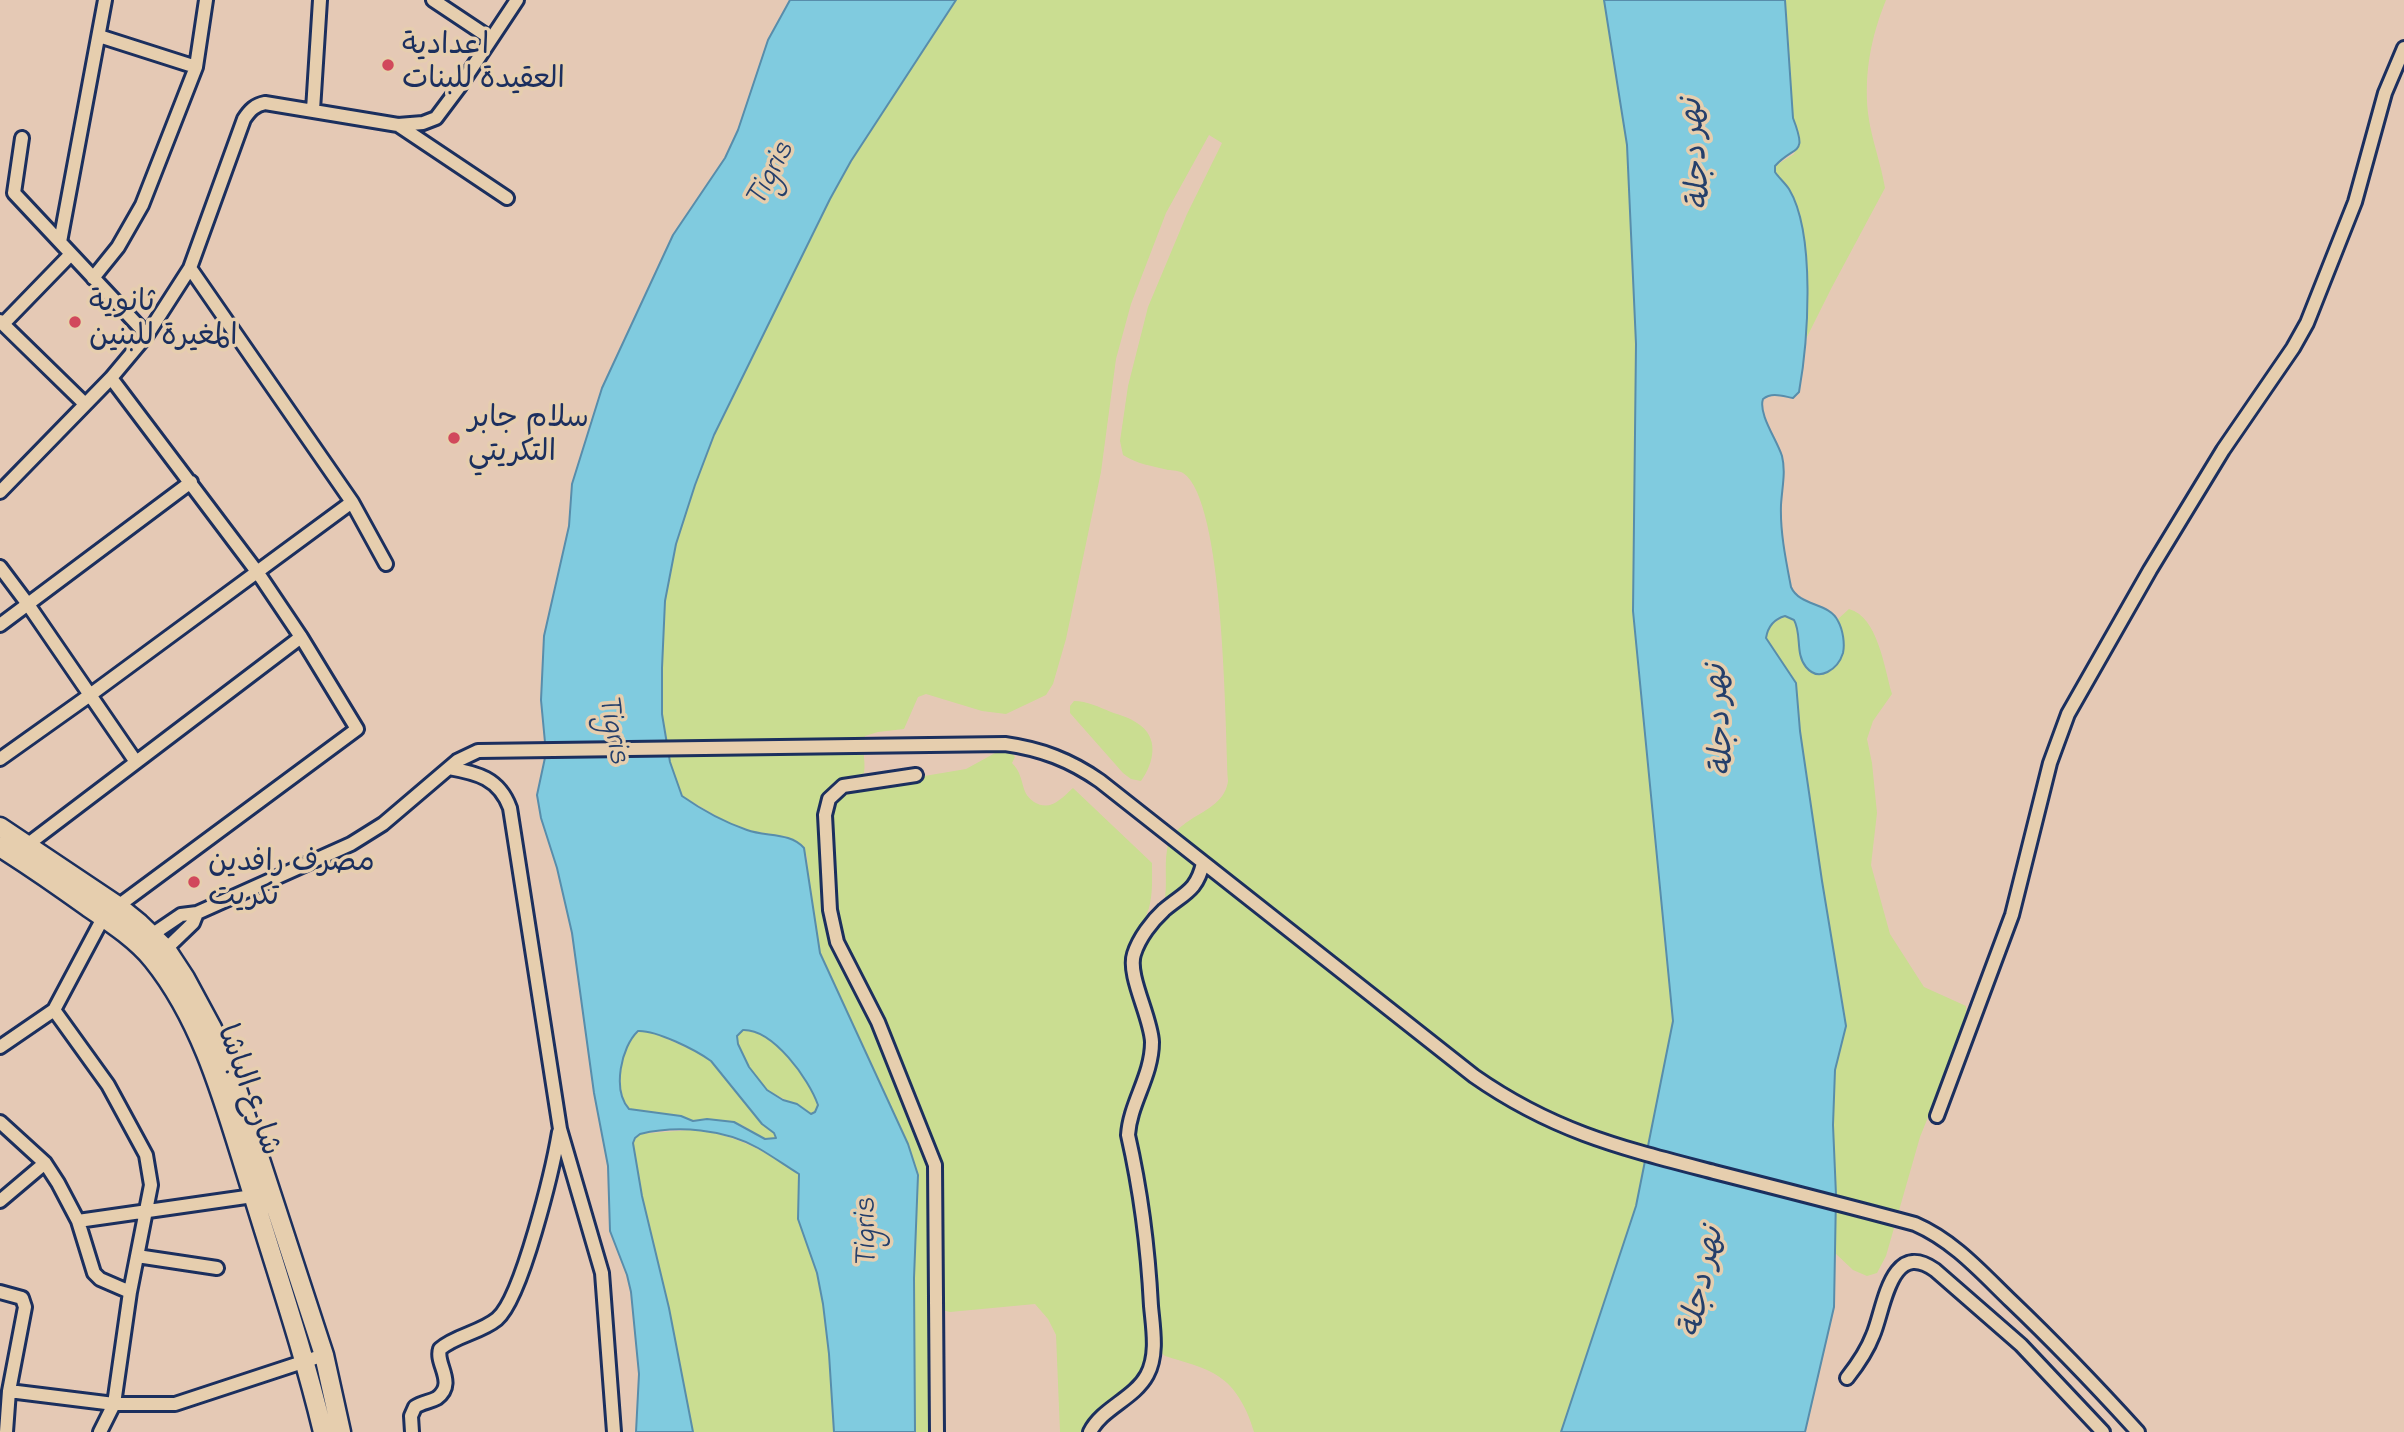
<!DOCTYPE html>
<html>
<head>
<meta charset="utf-8">
<style>
  body { margin:0 }
  canvas { display:block; background:#e5c9b5 }
</style>
</head>
<body>
<canvas width="2404" height="1432"></canvas>
<script>
const ctx = document.querySelector('canvas').getContext('2d');
ctx.lineJoin = 'round';
function fillPath(path, color) { ctx.fillStyle = color; ctx.fill(path, 'evenodd'); }
function strokePath(path, color, width, dash) { ctx.strokeStyle = color; ctx.lineWidth = width; ctx.lineCap = dash ? 'butt' : 'round'; ctx.setLineDash(dash || []); ctx.stroke(path); }
function drawText(font, color, halo, rows, align = 'center') {
  ctx.font = font + ' "Indie Flower","Playpen Sans Arabic",sans-serif'; ctx.lineWidth = 7; ctx.setLineDash([]); ctx.textBaseline = 'middle'; ctx.strokeStyle = halo; ctx.fillStyle = color; for (const [text, x, y, turn = 0] of rows) {
    ctx.save(); ctx.translate(x, y); ctx.rotate((+turn || 0) * Math.PI / 180); ctx.textAlign = isNaN(turn) ? turn : align; if (halo) ctx.strokeText(text, 0, 0); ctx.fillText(text, 0, 0); ctx.restore();
  }
}
const green = new Path2D(`
  M956,0H1604L1627,145L1636,344L1633,611L1673,1021L1636,1206L1561,1432H1254C1248,1411 1237,1388 1218,1376C1205,1367 1181,1361 1165,1356L1159,1351L1150,1222L1133,1132V1124C1145,1094 1163,1061 1157,1027C1153,1007 1137,986 1137,966C1138,941 1160,926 1164,903C1168,886 1164,867 1167,850C1175,813 1223,816 1228,781C1225,728 1225,500 1183,473C1180,471 1172,470 1168,470C1152,466 1137,464 1123,455L1120,441L1128,386L1148,307L1187,214L1222,143L1209,135L1166,213L1131,304L1116,359L1101,472L1066,639L1053,684L1046,695L1006,714L982,711L926,694L918,697L904,729L878,732L865,736C861,750 866,759 864,773L829,789L819,805L828,926L833,946L892,1068L931,1171L932,1432H915L914,1278L918,1175L908,1144L820,953L809,886L807,856L787,837L751,831L730,824L682,796L670,762L662,714V668L665,601L676,544L695,485L714,435L830,199L851,161Z
  M1785,0H1886C1871,37 1864,73 1868,113C1871,138 1881,163 1885,188L1832,287L1805,341C1808,298 1810,252 1797,210C1792,197 1781,185 1775,172V166L1794,154L1799,133L1793,118Z
  M1849,609C1878,617 1884,667 1892,694L1873,721L1867,739L1872,763L1877,813L1871,865L1890,934L1924,987L1966,1006L1967,1021L1920,1137L1886,1256L1877,1273L1867,1276L1853,1270L1835,1253C1836,1193 1831,1133 1835,1073C1836,1053 1847,1036 1845,1015L1822,881L1800,731L1796,683L1766,638L1769,626L1785,616L1796,622L1799,646L1842,633L1838,619Z
  M1074,701C1087,701 1099,707 1111,712C1120,715 1130,718 1137,723C1160,737 1154,763 1141,781L1131,779L1123,773L1070,713V706Z
  M1006,747L1015,757L1012,763C1020,771 1021,779 1024,789C1026,795 1029,798 1034,802C1050,812 1061,799 1073,788L1152,863C1152,878 1153,893 1149,908C1143,928 1128,945 1124,965L1142,1018L1144,1035L1145,1053L1136,1086L1126,1103L1121,1117V1126L1142,1227L1148,1335L1142,1370L1136,1383L1085,1432H1060L1056,1335L1048,1319L1035,1304L950,1312L942,1310L941,1168L917,1095L847,952L839,930L835,912L829,814L838,795L853,788L966,769Z
  M743,1030C773,1029 809,1079 818,1105L815,1112L812,1114L767,1090L749,1067L738,1044L737,1036Z
  M641,1031H649L701,1054L711,1061L762,1123L774,1133L776,1139H765L742,1125L693,1121L681,1116L629,1109C614,1093 620,1040 641,1031Z
  M690,1130C735,1133 762,1150 799,1174L798,1219L817,1273L823,1304L829,1354L834,1432H693L669,1308L642,1196L633,1143L636,1136L640,1134Z`);
const water = new Path2D(`
  M790,0H956L851,161L830,199L714,435L695,485L676,544L665,601L662,668V714L670,762L682,796C702,810 724,822 747,830C766,837 790,832 804,848L820,953L908,1144L918,1175L914,1278L915,1432H834L829,1354L823,1304L817,1273L798,1219L799,1174C786,1166 772,1156 758,1148C724,1129 678,1125 640,1134L635,1138L633,1143L642,1196L669,1308L693,1432H636L639,1374L631,1292L627,1275L610,1231L608,1166L594,1093L572,933L557,868L541,818L537,795L546,753L541,700L544,636L569,526L572,484L602,388L673,235L725,158L738,130L768,40ZM743,1030C773,1029 809,1079 818,1105L815,1112L811,1114L797,1104L783,1100L767,1090L749,1067L738,1044L737,1036ZM638,1031C656,1030 696,1050 711,1061L762,1124L774,1133L776,1138L765,1139L734,1122L707,1119L693,1121L681,1116L629,1109C612,1090 621,1047 638,1031Z
  M1604,0H1785L1793,118C1808,157 1795,144 1775,166V172C1779,178 1785,183 1789,189C1816,234 1808,342 1799,392L1793,398C1782,396 1772,392 1763,399C1758,414 1777,440 1782,456C1786,472 1782,488 1781,505C1780,532 1786,561 1791,587C1800,607 1829,602 1838,621C1843,630 1845,644 1843,653C1838,669 1819,683 1806,667C1795,654 1802,634 1794,620L1785,616C1774,619 1768,626 1766,638L1796,683L1800,731L1822,881L1846,1026L1835,1070L1833,1125L1836,1195L1834,1307L1805,1432H1561L1636,1206L1673,1021L1633,611L1636,344L1627,145Z`);
const minor = new Path2D(`
  M433,0L490,38
  M99,36L196,67
  M313,110L320,0
  M398,125L507,198
  M22,138L14,193L147,335
  M60,242L105,0
  M190,268L352,502L386,564
  M93,278L118,247L142,205L196,67L206,0
  M0,321L84,403
  M3,324L71,254
  M111,378L258,573L301,637L357,729L118,906
  M0,492L111,378L147,335L190,268L244,119C250,110 255,105 265,103L398,125L423,123L436,118L460,86L517,0
  M0,567L27,603L136,762
  M0,625L191,482
  M0,759L90,695L352,502
  M449,768C477,773 499,778 510,808L560,1129L602,1273L614,1432
  M916,775L843,786L829,799L825,815L830,910L837,942L878,1022L935,1165L937,1432
  M27,845L301,637
  M153,934L181,915L197,913L351,844L383,824L457,761L478,751L1005,744C1041,749 1070,760 1100,781L1474,1076C1554,1132 1622,1148 1714,1172C1781,1189 1848,1206 1915,1224C1954,1241 1981,1272 2011,1301C2055,1343 2097,1387 2138,1432
  M166,949L193,923L197,913
  M54,1010L108,1085L146,1155L151,1185L130,1292
  M0,1047L54,1010L103,918
  M1937,1116L2012,915L2050,763L2068,714L2150,570L2223,450L2293,348L2307,323L2355,202L2385,93L2404,48
  M0,1122L45,1163L58,1183L78,1221L94,1273L100,1279L130,1292L114,1404L100,1432
  M0,1201L45,1163
  M78,1221L253,1196
  M137,1256L217,1268
  M0,1292L22,1298L25,1307L9,1391L6,1432
  M1847,1378C1858,1364 1867,1351 1873,1335C1884,1310 1890,1238 1935,1270L2021,1345L2103,1432
  M9,1391L114,1404H175L324,1355
  M412,1432L411,1416L415,1407C422,1402 430,1402 437,1398C457,1383 435,1364 440,1349C456,1335 480,1333 497,1319C522,1298 553,1168 559,1132
  M1090,1432C1102,1408 1134,1399 1147,1375C1158,1355 1153,1328 1151,1306C1148,1248 1141,1192 1128,1135C1130,1103 1152,1076 1152,1042C1151,1017 1127,975 1134,954C1139,938 1152,921 1164,910C1184,893 1197,891 1203,863`);
const secondary = new Path2D(`
  M0,827L118,906L139,923L166,949L185,978L212,1028L236,1086L324,1355L341,1432
  M0,847C30,866 59,886 88,907C110,922 136,939 153,960C207,1027 228,1118 254,1198C278,1276 304,1353 323,1432`);
const markers = [
  [388,65,7,"#d1495b"],
  [75,322,7,"#d1495b"],
  [454,438,7,"#d1495b"],
  [194,882,7,"#d1495b"]
];
const poiNames = [
  ["اعدادية",402,48],
  ["العقيدة للبنات",402,82],
  ["ثانوية",89,305],
  ["المغيرة للبنين",89,339],
  ["سلام جابر",468,421],
  ["التكريتي",468,455],
  ["مصرف رافدين",208,865],
  ["تكريت",208,899]
];
const streetNames = [
  ["شارع الباشا",246,1091,70]
];
const waterNames = [
  ["نهر دجلة",1699,154,-95],
  ["Tigris",772,176,-62],
  ["نهر دجلة",1723,720,-94],
  ["Tigris",611,729,80],
  ["Tigris",869,1233,-91],
  ["نهر دجلة",1705,1283,-78]
];
fillPath(green, '#cadd91');
fillPath(water, '#80cbdf');
strokePath(water, '#588dab', 2);
strokePath(minor, '#1b2f5e', 18);
strokePath(secondary, '#1b2f5e', 23);
strokePath(minor, '#e6ceae', 12);
strokePath(secondary, '#e6ceae', 18);
for (const [x, y, r, color] of markers) { const dot = new Path2D(); dot.arc(x, y, r, 0, 2 * Math.PI); ctx.fillStyle = color; ctx.fill(dot); strokePath(dot, '#e6ceae', 2.5); }
drawText('30px', '#1b2f5e', '#e6ceae', poiNames, 'left');
drawText('30px', '#1b2f5e', '#e6ceae', streetNames);
drawText('italic 32px', '#253f6b', '#e6ceae', waterNames);
</script>
</body>
</html>
